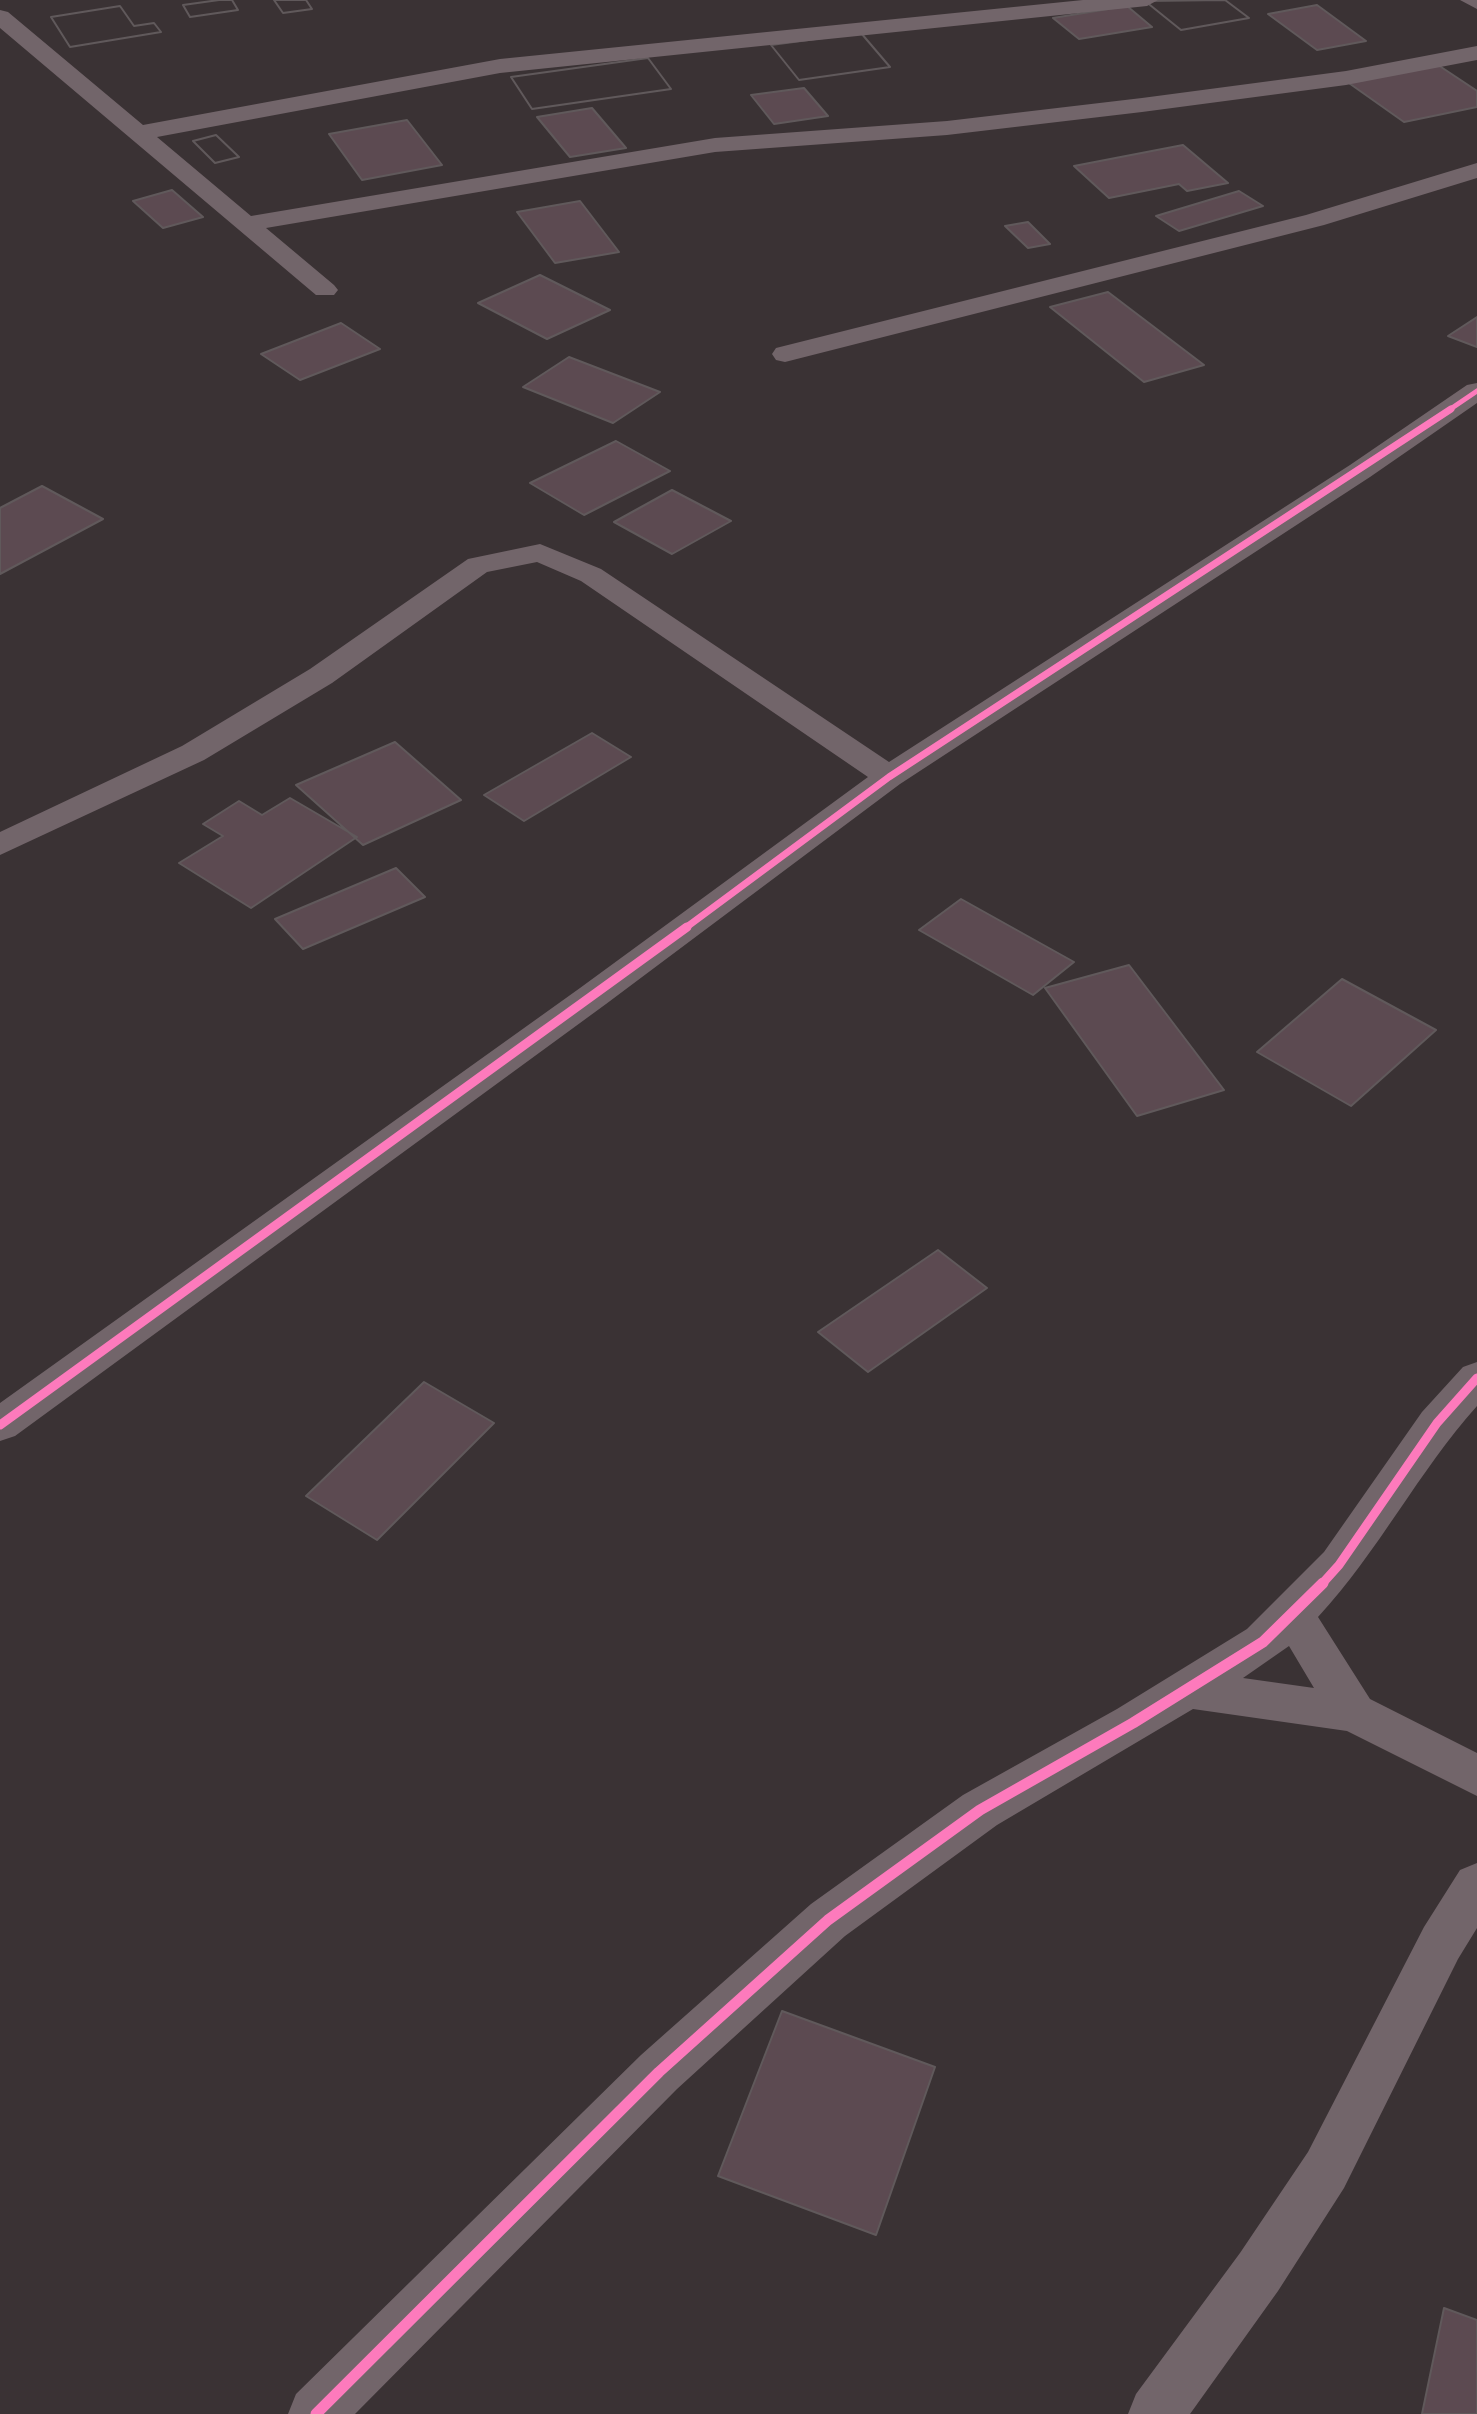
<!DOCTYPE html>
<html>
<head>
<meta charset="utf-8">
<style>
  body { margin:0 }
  canvas { display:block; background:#3a3234 }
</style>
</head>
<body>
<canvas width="1477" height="2414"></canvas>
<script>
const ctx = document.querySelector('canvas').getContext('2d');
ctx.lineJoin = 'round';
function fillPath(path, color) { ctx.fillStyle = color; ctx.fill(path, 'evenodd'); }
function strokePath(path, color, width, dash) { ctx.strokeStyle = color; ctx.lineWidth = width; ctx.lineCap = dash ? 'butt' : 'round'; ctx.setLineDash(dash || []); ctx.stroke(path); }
const building = new Path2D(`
  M219,0H232L238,10L190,17L183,5Z
  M219,0H232L238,10L190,17L183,5Z
  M274,0H306L312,9L283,13Z
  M274,0H306L312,9L283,13Z
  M1225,0L1249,18L1181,30L1145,1Z
  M1225,0L1249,18L1181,30L1145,1Z
  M1317,5L1366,41L1317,50L1268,14Z
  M120,6L134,26L154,23L161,32L70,47L51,17Z
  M120,6L134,26L154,23L161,32L70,47L51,17Z
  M1127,6L1152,27L1079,39L1053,18Z
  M861,33L890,67L799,80L771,45Z
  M861,33L890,67L799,80L771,45Z
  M648,58L671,89L532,109L511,77Z
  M648,58L671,89L532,109L511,77Z
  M1435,63L1477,91V107L1404,122L1346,81Z
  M804,88L828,116L774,124L751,95Z
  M592,108L626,148L570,157L537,117Z
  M407,120L442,165L362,180L329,134Z
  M216,135L239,157L215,163L193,141Z
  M216,135L239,157L215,163L193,141Z
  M1183,145L1228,183L1187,191L1179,184L1109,198L1074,166Z
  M172,190L203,217L163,228L133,201Z
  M1239,191L1263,206L1179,231L1156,216Z
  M580,201L619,252L555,263L517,212Z
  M1028,222L1050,244L1028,248L1005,226Z
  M540,275L610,310L547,339L478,303Z
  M1108,292L1204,365L1144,382L1050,307Z
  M1477,317V347L1448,336Z
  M341,323L380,349L300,380L261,354Z
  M569,357L660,392L613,423L523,387Z
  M616,441L670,471L584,515L530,483Z
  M42,486L103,519L0,574V508Z
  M672,490L731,521L672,554L614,522Z
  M592,733L631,757L524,821L484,795Z
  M395,742L461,800L363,845L296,785Z
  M290,798L357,837L251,908L179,863L223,836L203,824L239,801L262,815Z
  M396,868L425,897L303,949L275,919Z
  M961,899L1074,962L1033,995L919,930Z
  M1129,965L1224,1090L1137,1116L1045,988Z
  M1342,979L1436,1030L1351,1106L1257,1052Z
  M938,1250L987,1288L868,1372L818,1332Z
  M424,1382L494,1423L377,1540L306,1496Z
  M782,2011L935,2067L876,2235L718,2176Z
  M1444,2308L1477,2320V2414H1422Z`);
const minor = new Path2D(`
  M1083,0H1158L1147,6L500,73L157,137L251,216L715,138L947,121L1142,98L1346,71L1477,46V60L1346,85L1142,112L947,135L715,152L266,228L334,285L338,290L334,295H316L0,28V10L8,12L143,125L500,59Z
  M1460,0H1477V9Z
  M1477,163V178L1324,225L785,362L776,360L772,354L776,348L1306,215Z
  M1477,383V403L1370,477L900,784L606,1004L15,1436L0,1441V1403L580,988L868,777L581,581L537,562L487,572L332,683L204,760L0,855V832L182,746L310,669L468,559L540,544L601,569L889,762L1350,465L1467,385Z
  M1477,1362V1406C1418,1472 1379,1551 1318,1617L1370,1699L1477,1753V1796L1347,1731L1193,1709L997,1825L845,1936L677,2089L355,2414H288L296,2394L641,2055L811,1904L963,1795L1117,1709L1247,1629L1324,1552L1422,1412L1463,1367ZM1289,1646L1314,1688L1243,1678Z
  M1477,1863V1928L1458,1959L1344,2188L1278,2291L1190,2414H1128L1136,2394L1240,2253L1308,2152L1424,1927L1460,1870Z`);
const cyclewayFar3 = new Path2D(`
  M1449,410L1477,391`);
const cyclewayFar2 = new Path2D(`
  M684,929L889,777L1451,409`);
const cyclewayFar1 = new Path2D(`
  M0,1425L687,927
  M1321,1585L1339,1565L1437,1423L1477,1378`);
const cycleway = new Path2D(`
  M316,2414L659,2072L828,1920L980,1810L1133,1723L1263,1642L1323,1583`);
fillPath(building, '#5c4a51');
strokePath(building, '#60595b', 2);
fillPath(minor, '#72656a');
strokePath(cyclewayFar3, '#fd7abc', 5);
strokePath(cyclewayFar2, '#fd7abc', 7);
strokePath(cyclewayFar1, '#fd7abc', 9);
strokePath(cycleway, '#fd7abc', 11);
</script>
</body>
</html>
